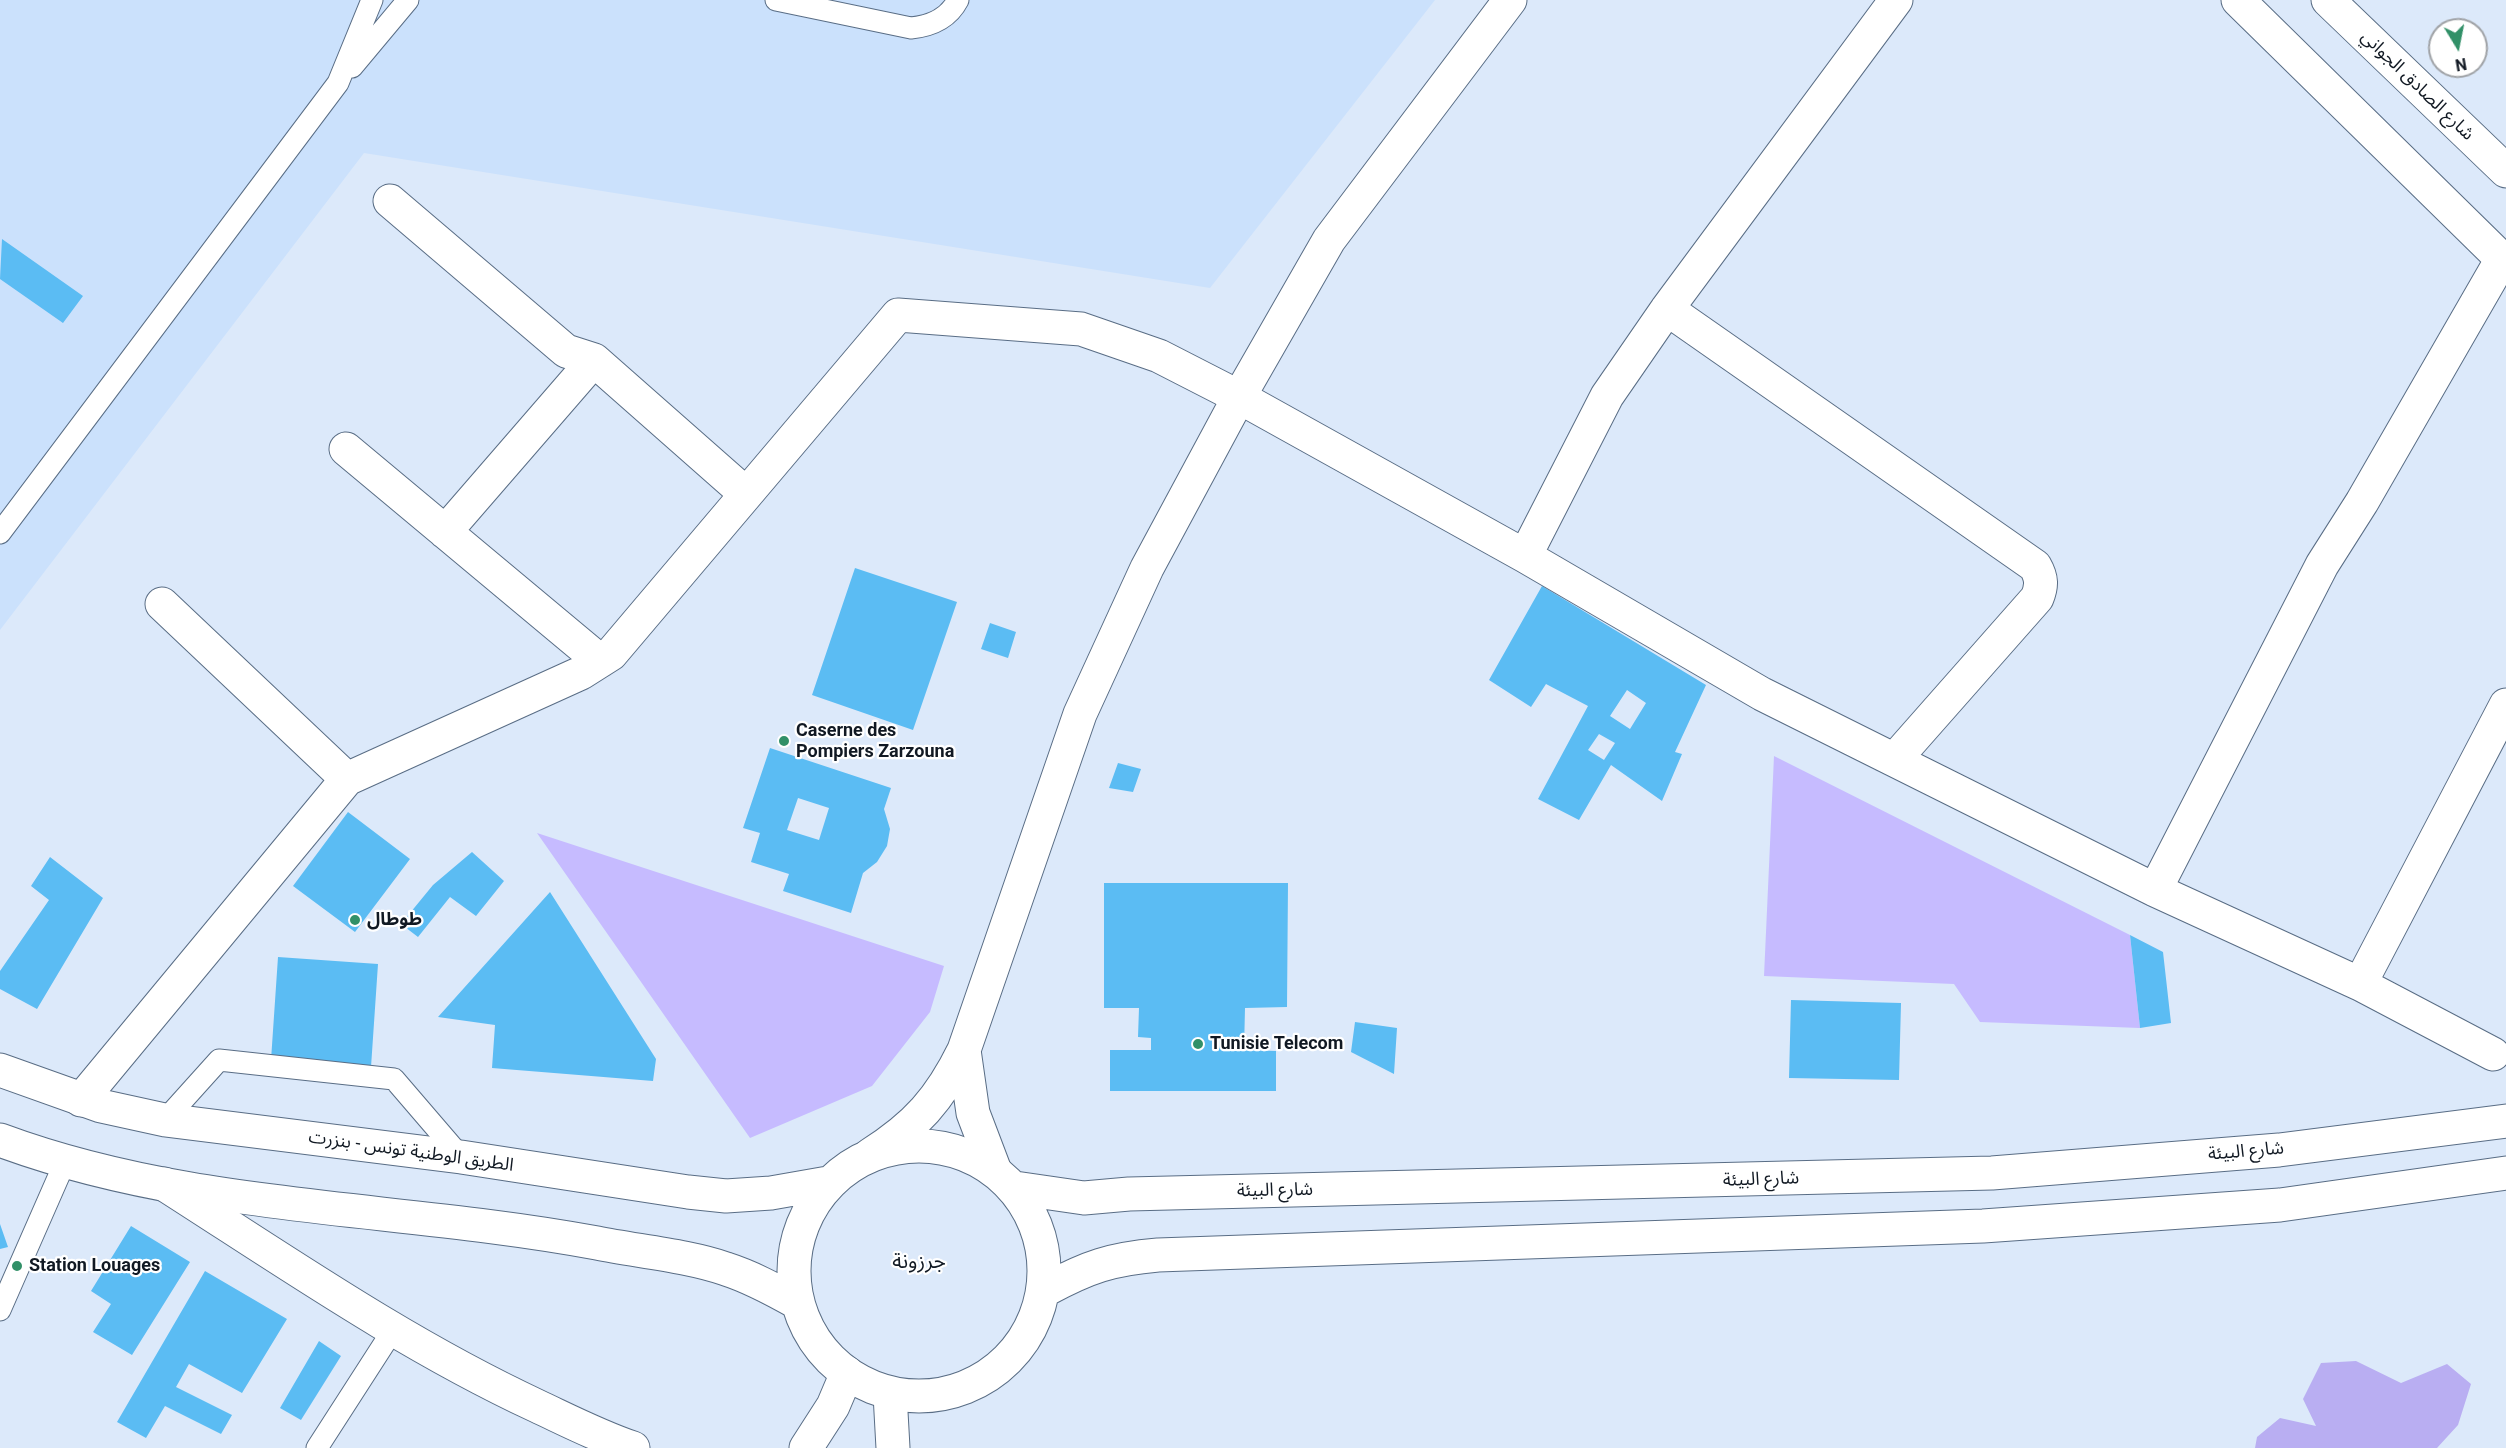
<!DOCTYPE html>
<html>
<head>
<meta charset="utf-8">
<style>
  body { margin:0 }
  #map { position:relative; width:2506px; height:1448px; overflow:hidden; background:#dce9fa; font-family:Roboto,sans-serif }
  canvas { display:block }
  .north { position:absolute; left:2428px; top:18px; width:60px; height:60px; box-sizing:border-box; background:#fff; border:2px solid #a0a3a7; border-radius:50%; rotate:170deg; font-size:16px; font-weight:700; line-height:24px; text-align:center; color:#111923 }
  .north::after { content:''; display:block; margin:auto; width:21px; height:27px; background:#319068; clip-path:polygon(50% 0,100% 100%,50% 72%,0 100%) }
</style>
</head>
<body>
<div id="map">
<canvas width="2506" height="1448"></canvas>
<div class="north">N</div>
</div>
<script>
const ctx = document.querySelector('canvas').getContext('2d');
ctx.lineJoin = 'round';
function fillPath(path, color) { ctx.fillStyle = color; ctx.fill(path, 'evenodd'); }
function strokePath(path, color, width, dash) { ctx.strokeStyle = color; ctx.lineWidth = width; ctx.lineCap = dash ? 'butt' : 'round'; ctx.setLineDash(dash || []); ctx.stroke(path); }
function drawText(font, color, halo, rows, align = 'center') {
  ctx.font = font + ' Roboto,"Noto Sans Arabic",sans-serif'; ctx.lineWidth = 4.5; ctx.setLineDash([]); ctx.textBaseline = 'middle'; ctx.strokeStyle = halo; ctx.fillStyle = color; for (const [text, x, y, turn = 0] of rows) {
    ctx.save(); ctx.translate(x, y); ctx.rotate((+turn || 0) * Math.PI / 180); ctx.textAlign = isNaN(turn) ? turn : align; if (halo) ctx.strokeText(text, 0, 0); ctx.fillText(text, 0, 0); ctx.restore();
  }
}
const built = new Path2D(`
  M0,0H1435L1210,288L364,153L0,630Z`);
const green = new Path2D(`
  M1774,756L2130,935L2140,1028L1980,1022L1954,984L1764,976Z
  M537,833L944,966L930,1012L872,1086L750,1138Z`);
const forest = new Path2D(`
  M2356,1361L2401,1383L2447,1364L2471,1384L2458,1425L2437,1448H2255L2257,1437L2280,1418L2316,1426L2303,1399L2321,1363Z`);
const building = new Path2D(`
  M2,239L83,296L63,323L0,279Z
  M855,568L957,602L913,730L812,695Z
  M1542,586L1706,685L1675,752L1682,754L1662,801L1611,765L1579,820L1538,799L1588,706L1546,684L1531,707L1489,680ZM1627,690L1646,703L1630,729L1610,716ZM1599,734L1615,743L1604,760L1588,750Z
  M990,623L1016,632L1008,658L981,649Z
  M770,748L891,788L884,809L890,829L887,846L877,862L863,873L851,913L783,891L789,874L751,862L760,833L743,828ZM798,798L829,808L819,840L787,830Z
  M1118,763L1141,769L1133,792L1109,788Z
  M348,812L410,859L355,932L293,886Z
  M472,852L504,881L476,916L450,897L418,937L401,924L433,885Z
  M50,857L103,898L37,1009L0,989V971L49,900L31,886Z
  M1104,883H1288L1287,1007L1245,1008L1244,1050L1276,1051V1091H1110V1050H1151V1038L1138,1037L1139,1008H1104Z
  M550,892L656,1059L653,1081L492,1068L495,1025L438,1017Z
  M2130,935L2163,952L2171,1023L2140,1028Z
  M278,957L378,964L371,1067L271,1060Z
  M1791,1000L1901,1003L1899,1080L1789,1078Z
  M1355,1022L1397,1028L1394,1074L1351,1052Z
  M0,1224L8,1247L0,1249Z
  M131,1226L190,1262L132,1355L93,1332L111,1304L91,1291Z
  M205,1271L287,1319L242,1393L189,1364L176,1387L232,1415L221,1434L165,1406L146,1438L117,1422Z
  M319,1341L341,1356L301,1420L280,1408Z`);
const service = new Path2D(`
  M776,0L911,28C931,26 948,19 958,0
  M352,67L408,0
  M0,533L338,83L372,0
  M165,1120L219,1060L394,1079L461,1157
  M0,1310L65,1162
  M317,1448L393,1330`);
const minor = new Path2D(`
  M390,201L566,351L594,360L746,494
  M1667,309L2035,566C2042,578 2042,586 2037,598L1895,759
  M346,449L600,661
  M445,532L594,360
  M1525,556L1607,396L1667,309L1896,0
  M162,604L347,779
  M2155,890L2322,565L2362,502L2502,259
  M2360,984L2506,705
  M81,1100L347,779L581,673L611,654L898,315L1081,329L1159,356L1239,397L1525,556L1762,694L2155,890L2360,984L2493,1054`);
const tertiary = new Path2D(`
  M2238,0L2506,263
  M2328,0L2506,171
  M964,1050L973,1113L995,1171
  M870,1155C916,1126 940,1099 964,1050L1080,714L1147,568L1239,397L1329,240L1510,0
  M164,1184C286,1262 406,1345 537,1406C569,1421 600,1437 633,1448
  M890,1394L893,1448
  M806,1448L833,1406L847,1373`);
const primary = new Path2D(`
  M0,1070L101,1106L165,1120L461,1157L688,1192L726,1196L771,1193L828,1183
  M0,1140C191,1211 399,1206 597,1243C636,1251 690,1256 726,1269C751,1277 773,1289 796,1302
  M794 1271a125 125 0 1 1 250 0a125 125 0 1 1-250 0Z
  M1015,1188L1084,1198L1129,1194L1992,1173L2279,1150L2506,1121
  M1047,1289C1088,1267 1111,1259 1158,1255L1983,1226L2280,1205L2506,1173`);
const markers = [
  [784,741,6,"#319068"],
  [355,920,6,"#319068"],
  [1198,1044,6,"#319068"],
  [17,1266,6,"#319068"]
];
const streetNames = [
  ["شارع الصادق الجواني",2417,86,44],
  ["الطريق الوطنية تونس - بنزرت",411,1152,8],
  ["شارع البيئة",2246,1152,-5],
  ["شارع البيئة",1761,1180,-2],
  ["شارع البيئة",1275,1191,-1]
];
const poiNames = [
  ["Caserne des",796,731],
  ["Pompiers Zarzouna",796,752],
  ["طوطال",367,920],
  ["Tunisie Telecom",1210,1044],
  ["Station Louages",29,1266]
];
const quarterNames = [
  ["جرزونة",919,1263]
];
fillPath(built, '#cbe1fc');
fillPath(green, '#c6bbff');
fillPath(forest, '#b9aef2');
fillPath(building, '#5bbcf3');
strokePath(service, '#596d85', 23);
strokePath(minor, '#596d85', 35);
strokePath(tertiary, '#596d85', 35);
strokePath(primary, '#596d85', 35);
strokePath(service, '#fff', 21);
strokePath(minor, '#fff', 33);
strokePath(tertiary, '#fff', 33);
strokePath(primary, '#fff', 33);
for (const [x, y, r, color] of markers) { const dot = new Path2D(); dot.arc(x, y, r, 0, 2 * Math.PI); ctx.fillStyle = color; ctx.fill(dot); strokePath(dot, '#fff', 2); }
drawText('18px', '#111923', '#fff', streetNames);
drawText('bold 18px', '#111923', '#fff', poiNames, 'left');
drawText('21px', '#111923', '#fff', quarterNames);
</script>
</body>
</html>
